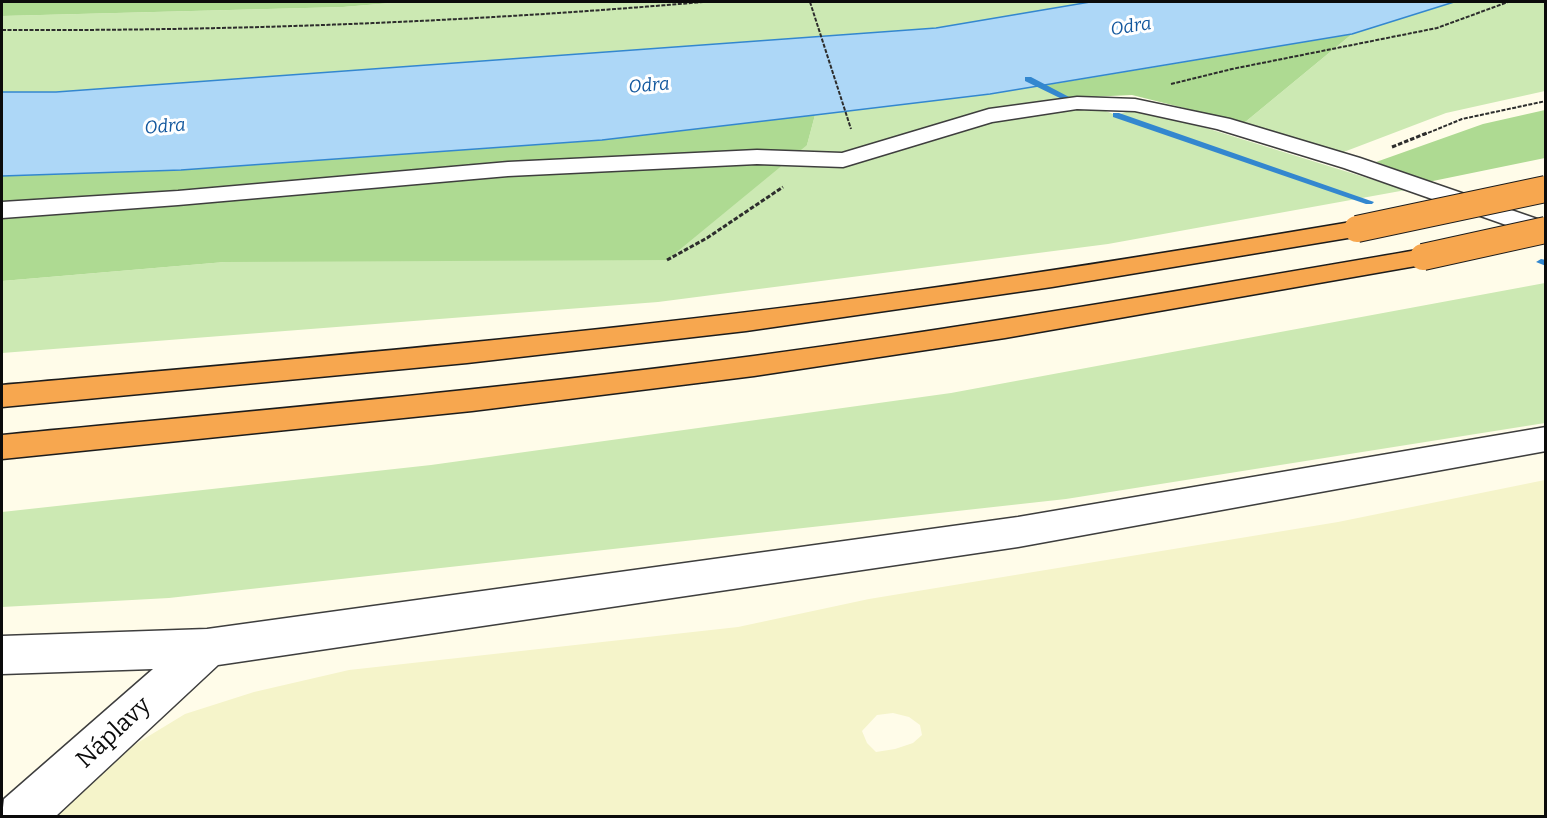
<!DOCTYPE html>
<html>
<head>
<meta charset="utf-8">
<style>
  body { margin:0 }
  #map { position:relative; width:1547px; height:818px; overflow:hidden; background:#fffce9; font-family:Bitter,serif }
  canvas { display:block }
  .frame { position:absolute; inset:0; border:3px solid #0b0b0b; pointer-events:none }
</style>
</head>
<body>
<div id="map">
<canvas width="1547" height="818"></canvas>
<div class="frame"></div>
</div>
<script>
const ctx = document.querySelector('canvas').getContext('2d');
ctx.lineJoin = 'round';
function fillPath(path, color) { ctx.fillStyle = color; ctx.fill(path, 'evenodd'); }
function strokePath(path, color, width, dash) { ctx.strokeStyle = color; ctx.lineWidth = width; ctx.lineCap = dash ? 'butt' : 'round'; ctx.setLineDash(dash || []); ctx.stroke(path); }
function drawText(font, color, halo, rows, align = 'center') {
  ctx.font = font + ' Bitter,serif'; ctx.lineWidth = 6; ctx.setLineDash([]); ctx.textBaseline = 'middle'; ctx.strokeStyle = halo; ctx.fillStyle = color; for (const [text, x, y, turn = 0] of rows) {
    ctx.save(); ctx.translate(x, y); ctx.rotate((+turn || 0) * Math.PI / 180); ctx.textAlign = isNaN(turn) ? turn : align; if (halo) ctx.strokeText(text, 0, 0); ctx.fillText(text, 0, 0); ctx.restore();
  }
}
const farmland = new Path2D(`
  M1545,480V816H52L134,745L185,714L254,692L349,670L738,627L869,599L1338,522ZM893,713L909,717L920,725L922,735L913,743L895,749L876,752L867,743L862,731L877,715Z`);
const green = new Path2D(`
  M403,2H1091L936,28L56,92H2V16L343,7Z
  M1454,2H1545V91L1446,113L1341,153L1244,123L1352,34Z
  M1040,86L1116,115L1133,110L1206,128L1406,190L1108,244L658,302L2,353V281L225,262L807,145L815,115Z
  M1545,283V423L1066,499L169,598L2,607V512L431,465L951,393Z`);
const forest = new Path2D(`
  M2,2H403L343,7L2,16Z
  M1352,34L1244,123L1132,95L1067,98L1040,86Z
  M1545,110V158L1428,182L1376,162L1483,124Z
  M815,115L807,145L667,260L225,262L2,281V176L181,170L602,140Z`);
const water = new Path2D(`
  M1090,2H1454L1352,34L990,94L815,115L602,140L181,170L2,176V92H56L936,28Z`);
const stream = new Path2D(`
  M1025,77H1031L1071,98L1064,100L1025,81Z
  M1113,113H1119L1374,202L1372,204H1366L1113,117Z
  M1541,259L1546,260V266L1536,262Z`);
const pathFar1 = new Path2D(`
  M810,2L851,129
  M2,30C236,31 470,22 703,2
  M1171,84L1232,69L1437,28L1508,2
  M1423,135L1462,119L1546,101`);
const path = new Path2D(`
  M1392,147L1427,133
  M667,260L707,238L783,187`);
const minor = new Path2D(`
  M1077,97L1135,99L1230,119L1360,158L1546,222V239L1344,168L1217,129L1135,111L1077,109L992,122L843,167L757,164L508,176L178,205L2,218V202L178,191L508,162L757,150L842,153L989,109Z
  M1546,427V451L1018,547L218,665L56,816H2L4,799L153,669L2,674V636L207,629L1018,517Z`);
const motorway = new Path2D(`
  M1357,221L1366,223L1370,229L1366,235L1052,287L746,331L467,363L2,407V385C275,361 549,338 821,303C1000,280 1179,251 1357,221Z
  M1423,249L1433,251L1437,257L1433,263L1005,338L754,376L472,411L2,459V435C253,411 504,389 754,356C978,326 1201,287 1423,249Z`);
const motorwayBridge = new Path2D(`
  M1357,229L1546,189
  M1423,257L1546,230`);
const farWaternames = [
  ["Odra",1131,27,-9],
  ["Odra",649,86,-5],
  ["Odra",165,127,-5]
];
const nearStreetnames = [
  ["Náplavy",114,733,-43]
];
fillPath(farmland, '#f5f4ca');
fillPath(green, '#cce9b3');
fillPath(forest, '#aeda92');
fillPath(water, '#add7f7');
strokePath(water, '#3387cf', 1.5);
fillPath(stream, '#3387cf');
strokePath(minor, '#3e3e3e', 3);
strokePath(motorway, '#1c1c1c', 3);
strokePath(pathFar1, '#2d2d2d', 2, [4, 1.5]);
strokePath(path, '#2d2d2d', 3, [4.5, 2]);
fillPath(minor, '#fff');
fillPath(motorway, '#f7a74f');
strokePath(motorwayBridge, '#1c1c1c', 28, []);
strokePath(motorwayBridge, '#f7a74f', 26);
drawText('italic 18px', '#13589e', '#fff', farWaternames);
drawText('24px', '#0b0b0b', '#fff', nearStreetnames);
</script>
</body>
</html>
